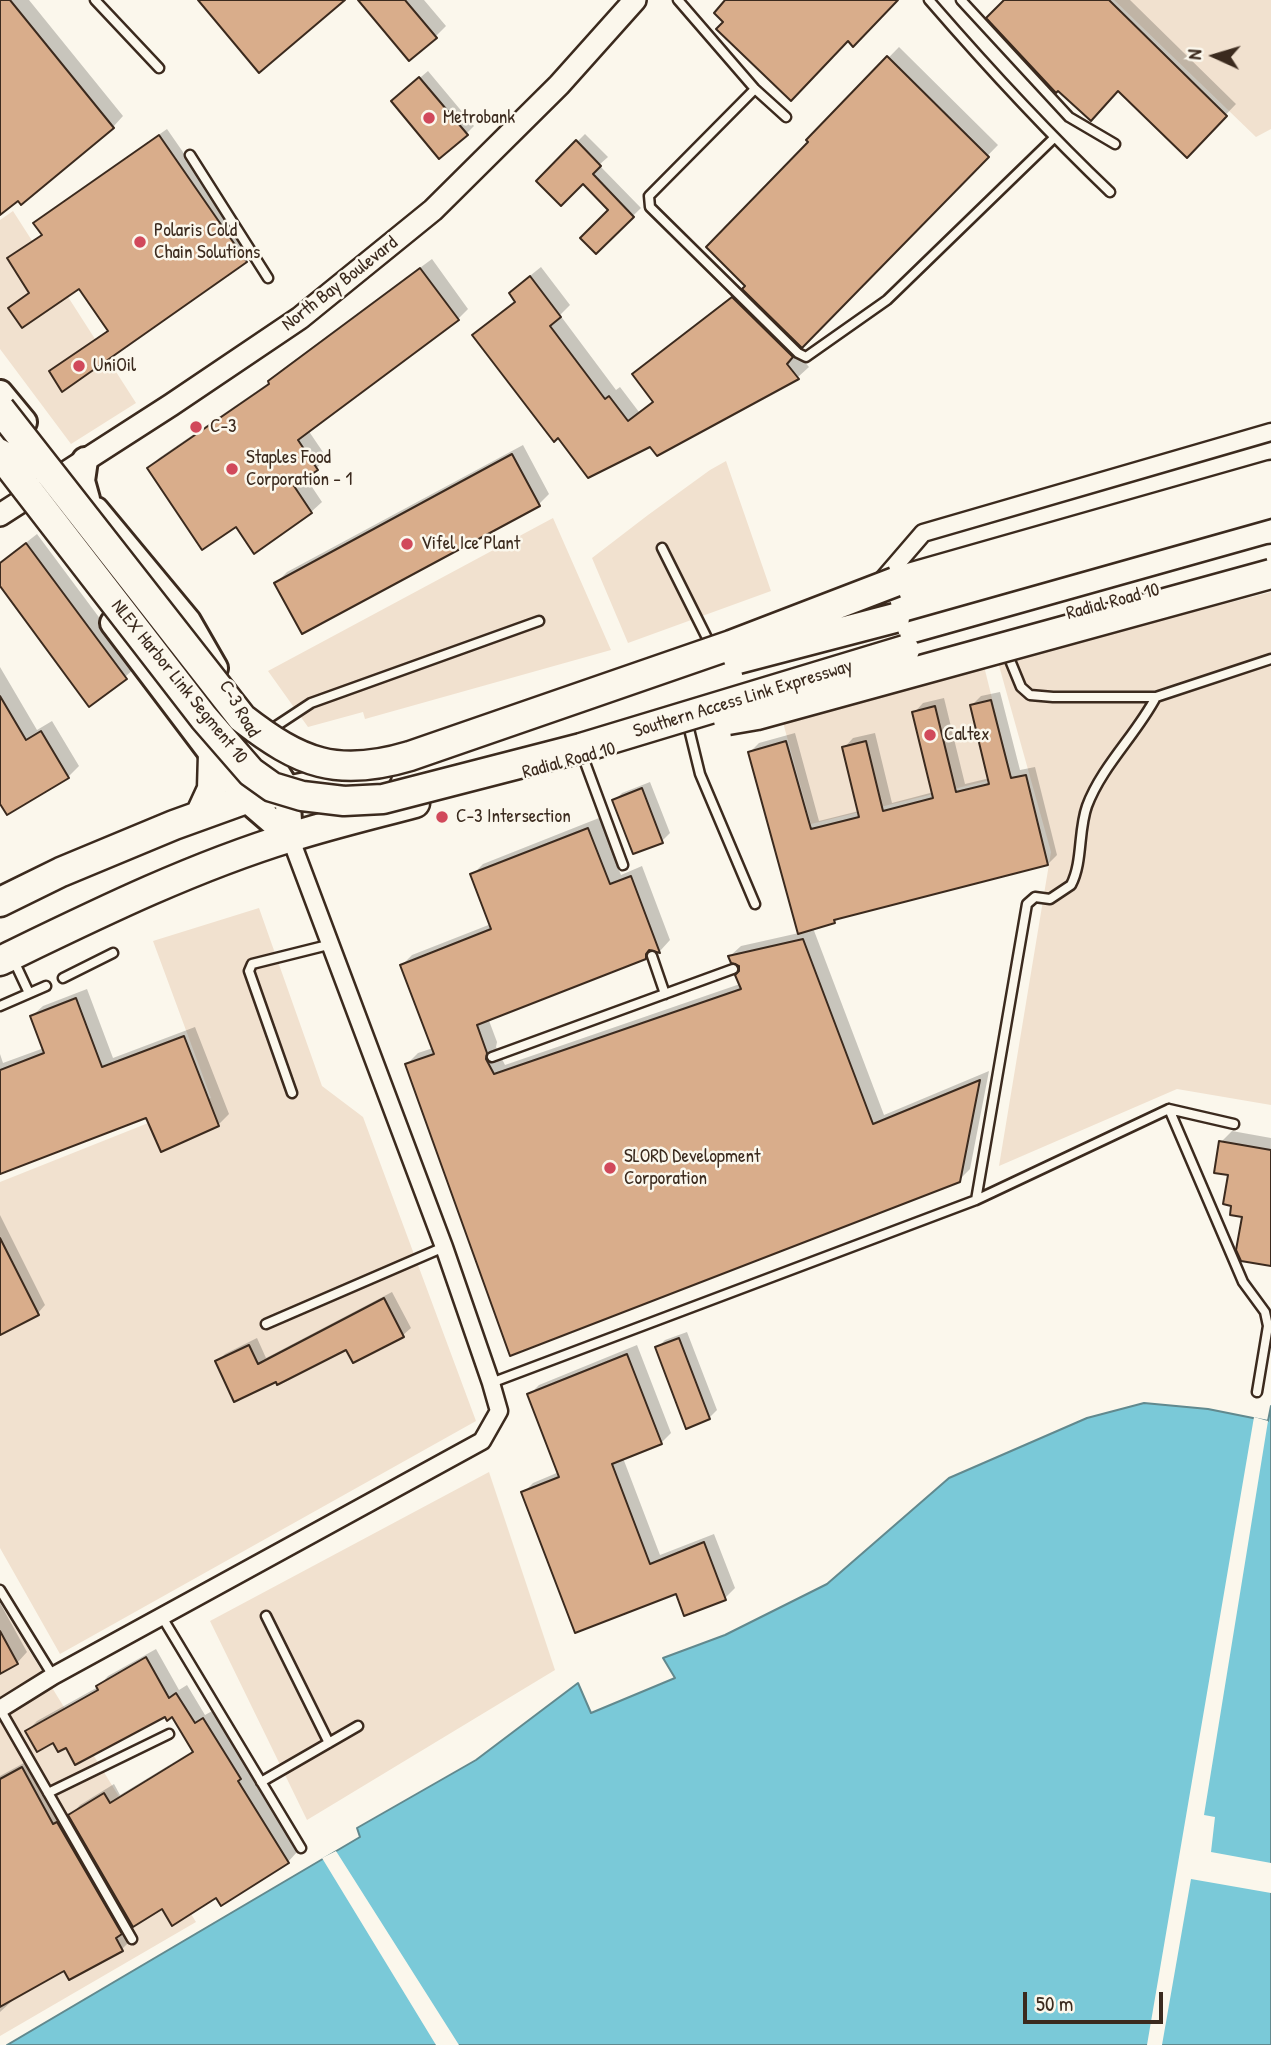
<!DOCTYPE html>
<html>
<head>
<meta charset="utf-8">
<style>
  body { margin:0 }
  #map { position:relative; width:1271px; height:2045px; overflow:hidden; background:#fbf7ec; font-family:"Patrick Hand",sans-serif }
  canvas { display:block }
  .north { position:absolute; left:1180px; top:21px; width:70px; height:70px; -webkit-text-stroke:5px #fbf7ec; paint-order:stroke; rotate:274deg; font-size:19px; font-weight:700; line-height:28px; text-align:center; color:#3b2a1e }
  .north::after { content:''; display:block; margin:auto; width:24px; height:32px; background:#3b2a1e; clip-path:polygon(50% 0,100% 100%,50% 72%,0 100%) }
  .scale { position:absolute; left:1023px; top:1992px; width:140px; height:32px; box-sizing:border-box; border:4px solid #3b2a1e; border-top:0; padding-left:9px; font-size:21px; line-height:24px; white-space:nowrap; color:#3b2a1e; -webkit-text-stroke:5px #fbf7ec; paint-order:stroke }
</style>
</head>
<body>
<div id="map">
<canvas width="1271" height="2045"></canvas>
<div class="north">N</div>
<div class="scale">50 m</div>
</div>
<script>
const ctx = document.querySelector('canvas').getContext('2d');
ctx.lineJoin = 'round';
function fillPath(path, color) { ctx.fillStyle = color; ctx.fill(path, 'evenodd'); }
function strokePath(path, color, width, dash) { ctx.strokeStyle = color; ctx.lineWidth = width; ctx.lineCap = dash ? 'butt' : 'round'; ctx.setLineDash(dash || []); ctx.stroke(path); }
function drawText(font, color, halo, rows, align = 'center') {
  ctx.font = font + ' "Patrick Hand",sans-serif'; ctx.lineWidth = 5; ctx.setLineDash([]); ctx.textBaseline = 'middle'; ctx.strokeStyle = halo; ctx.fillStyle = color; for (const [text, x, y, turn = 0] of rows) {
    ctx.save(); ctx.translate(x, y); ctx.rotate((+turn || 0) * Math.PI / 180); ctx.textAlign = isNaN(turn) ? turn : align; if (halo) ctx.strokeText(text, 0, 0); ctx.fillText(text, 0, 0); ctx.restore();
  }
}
const built = new Path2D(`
  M1114,0H1271V129L1256,137Z
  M13,211L136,403L71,444L0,349V220Z
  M726,461L771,591L628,643L592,558L648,515L710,470Z
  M553,518L611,650L365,719L363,712L308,727L268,671Z
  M1271,592V1105L1177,1089L999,1166L1051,852L998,662Z
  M981,654L1011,775L811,824L779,708Z
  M259,908L322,1086L363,1117L476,1421L60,1654L0,1548V1182L211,1098L153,941Z
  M489,1472L555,1670L307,1820L210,1621Z
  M0,1603L196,1922L0,2036Z`);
const water = new Path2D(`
  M1144,1403L1208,1409L1268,1421L1271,1406V2045H7L360,1837L357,1828L476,1760L578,1683L591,1713L675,1678L663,1658L725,1635L827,1584L949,1478L1087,1418Z`);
const pier = new Path2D(`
  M1254,1417L1268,1421L1204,1815L1215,1817L1211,1852L1271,1863V1893L1191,1879L1162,2045H1147Z
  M336,1851L459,2045H436L322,1858Z`);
const shadow = new Path2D(`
  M0,0H29L123,116L113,127L0,213Z
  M360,0H424L446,26L435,37Z
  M1006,0H1130L1236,104L1187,155L1118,89L1058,88Z
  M899,47L998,145L796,352L809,367L798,377L657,454L650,445L474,335L516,300L521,283L541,267L570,305L560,315L616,390L620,387L639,412L654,401L634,374L743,287L744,289L811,142L808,140Z
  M428,71L474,126L466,134L401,94Z
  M167,129L253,253L245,260L51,371L109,330L80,287L10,308L30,292L9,259L43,234L35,223L43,216Z
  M585,134L608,157L599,165L641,208L596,252L611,210L583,182L538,181Z
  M432,259L468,309L458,319L308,430L327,458L306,478L322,502L311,512L236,524L149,469L159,458L270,382L280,371Z
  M523,445L549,494L539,504L276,583L287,572Z
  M37,534L136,667L125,677L0,584V563Z
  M0,667L37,730L52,721L79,766L68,777L0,800Z
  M1000,692L1020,770L1035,767L1057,855L1048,864L840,917L834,922L813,928L884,1115L989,1071L970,1169L959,1180L407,1064L418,1053L433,1048L402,965L412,955L491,924L472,875L483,864L599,818L621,875L642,866L670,940L660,951L653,949L645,957L488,1018L497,1042L496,1047L505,1065L740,984V965L730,956L741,946L799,933L750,752L759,743L795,733L819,821L859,811L844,748L853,738L875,733L892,803L934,792L914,713L923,703L944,698L965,784L990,778L972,705L981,696Z
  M650,782L670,833L662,841L614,801L622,793Z
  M87,989L113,1058L195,1027L229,1114L218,1125L147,1116L0,1172V1054L3,1063L44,1048L32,1016L43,1006Z
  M1232,1131L1271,1138V1264L1244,1216L1221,1142Z
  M0,1215L45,1305L38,1313L0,1333Z
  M392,1292L411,1328L403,1335L346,1347L276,1380L217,1362L225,1354L257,1338L266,1358Z
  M687,1332L717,1410L709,1418L657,1348L665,1340Z
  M637,1345L671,1433L661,1443L623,1458L660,1555L714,1534L735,1588L725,1598L685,1614L677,1592L523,1493L533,1483L559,1472L529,1395L539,1385Z
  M0,1603L27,1652L17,1663L0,1672Z
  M156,1649L179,1690L187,1685L205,1715L214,1710L249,1768L247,1770L297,1852L288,1862L217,1896L162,1907L132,1922L126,1928L132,1939L122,1949L65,1969L12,1998L13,2000L0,2012V1776L33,1758L64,1816L68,1813L70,1816L80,1805L114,1784L120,1795L194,1750L173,1715H165L67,1746L27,1731L37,1721L98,1687L108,1676Z`);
const building = new Path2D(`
  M0,0H10L114,128L21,205L18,201L0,215Z
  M198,0H345L259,73Z
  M358,0H405L437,38L409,61Z
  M725,0H898L853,47L848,41L791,101L716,29L723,22L714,13Z
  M1004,0H1109L1227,116L1187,158L1118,91L1091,121L1058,91L1056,93L986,18Z
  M887,56L989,157L802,348L742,289L745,286L706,247L808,142L806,140Z
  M419,77L468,135L439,159L391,101Z
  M159,135L247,262L62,392L49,371L108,331L79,289L22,328L8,308L29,293L7,258L42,235L33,223Z
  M576,140L601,166L593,174L634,217L596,254L580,238L608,210L583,184L561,206L536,181Z
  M420,268L459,320L298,440L318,470L294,486L312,513L254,554L236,527L202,550L147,468L269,384L268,381Z
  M530,276L561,317L550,326L605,399L609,396L628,421L653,402L632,374L732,297L793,357L787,364L799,379L657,456L650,447L588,478L558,438L554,442L472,335L515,302L509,293Z
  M512,454L540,506L302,634L274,583Z
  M26,543L127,679L89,707L0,586V563Z
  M0,696L26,740L41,731L69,778L7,815L0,804Z
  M991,700L1011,778L1026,775L1048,865L834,920L835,923L798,934L748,752L786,741L811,829L859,817L842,747L866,741L883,811L933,798L912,712L935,706L956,792L989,784L970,705Z
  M642,788L663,843L633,854L612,800Z
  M588,828L610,884L631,876L660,953L649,950L646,954V959L477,1025L487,1053L486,1059L494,1074L741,989L735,975L739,971V966L731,963L728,956L803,939L873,1124L980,1080L960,1182L510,1356L405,1064L434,1054L400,965L491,929L470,874Z
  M76,998L102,1067L184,1036L219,1126L161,1152L146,1118L0,1174V1070L44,1053L30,1016Z
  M1219,1141L1271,1150V1266L1241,1261L1236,1250L1242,1217L1230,1215L1231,1206L1223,1204L1228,1175L1214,1173Z
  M0,1238L39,1315L0,1335Z
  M384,1298L404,1337L353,1363L346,1350L277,1385L276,1382L234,1402L215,1361L249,1345L258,1364Z
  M679,1338L710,1419L686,1429L655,1347Z
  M627,1354L662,1444L612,1464L650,1564L704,1542L726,1600L684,1616L676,1594L575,1633L521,1492L559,1477L527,1394Z
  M0,1631L18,1664L0,1674Z
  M146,1657L169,1698L176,1693L195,1723L203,1718L241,1779L238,1781L289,1863L221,1906L216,1898L172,1926L162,1909L133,1927L68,1815L104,1793L110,1803L193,1752L172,1717L167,1721L165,1717L75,1765L66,1748L58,1752L53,1743L37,1752L25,1731L98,1690L96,1686Z
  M22,1767L53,1824L57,1822L122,1934L116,1938L123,1951L69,1980L64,1971L0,2007V1779Z`);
const lane = new Path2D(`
  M95,0L159,68
  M678,0L755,89L786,117
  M929,0C987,67 1046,131 1110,192
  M961,0L1069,117L1115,144
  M755,89L649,196L650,207L798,353L806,357L887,300L1054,138
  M190,155L268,278
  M662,548L711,646
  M1007,653L1021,687L1030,695L1053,697H1156
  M689,729L700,774L755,904
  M270,730L311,703L539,621
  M583,757L623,865
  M652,956L665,994
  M14,961L29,993
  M63,978L113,953
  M0,1006L46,986
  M492,1057L733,969
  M292,1093L249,971L252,964L332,944
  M1169,1109L1243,1282L1265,1312L1268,1326L1257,1392
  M1234,1124L1169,1109L976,1200L1027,904L1035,897L1050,899L1071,885C1083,862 1078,831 1087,806C1102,766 1136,735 1156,697L1271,659
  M266,1324L444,1247
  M491,1383L976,1200
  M0,1590L53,1676
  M266,1616L329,1743
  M162,1617L301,1848
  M0,1709L132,1939
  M261,1782L358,1726
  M48,1793L169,1734`);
const street = new Path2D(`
  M880,583L923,533L1271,432
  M0,1709L53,1676L482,1441L499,1411L491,1383L444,1247L290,837`);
const secondary = new Path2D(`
  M0,515L171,405L300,318L433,210L559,85L635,0`);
const primary = new Path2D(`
  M0,393L24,422
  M85,460L82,481L87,499
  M96,510L188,621L215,668
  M113,623L246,799L290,837
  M245,721L287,789L290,837`);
const highway = new Path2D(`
  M895,582L1271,475
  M866,617L1271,503
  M915,659L1271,559
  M200,815L212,789L213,754
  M0,902L61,872L174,825L246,799L377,773
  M0,961C95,915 190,868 291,837C332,824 374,814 415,803`);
const highwayBridge = new Path2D(`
  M0,409L242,718C300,763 337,778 410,756L731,645L895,582
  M0,454L204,718L251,772L272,787L302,796L344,801L383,799L581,748L905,650
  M738,659L895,618
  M728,720L757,715L1271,574`);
const markers = [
  [429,118,7,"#d1495b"],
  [140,242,7,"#d1495b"],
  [79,366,7,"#d1495b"],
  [196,427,7,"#d1495b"],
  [232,469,7,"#d1495b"],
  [407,544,7,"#d1495b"],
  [930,735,7,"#d1495b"],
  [442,817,7,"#d1495b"],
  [610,1168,7,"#d1495b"]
];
const poiNames = [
  ["Metrobank",443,118],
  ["Polaris Cold",154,231],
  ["Chain Solutions",154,253],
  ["UniOil",93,366],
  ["C-3",210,427],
  ["Staples Food",246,458],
  ["Corporation - 1",246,480],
  ["Vifel Ice Plant",421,544],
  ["Caltex",944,735],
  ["C-3 Intersection",456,817],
  ["SLORD Development",624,1157],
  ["Corporation",624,1179]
];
const streetNames = [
  ["North Bay Boulevard",340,284,-38],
  ["Radial Road 10",1113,602,-15],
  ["NLEX Harbor Link Segment 10",179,682,51],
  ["Southern Access Link Expressway",743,699,-17],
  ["C-3 Road",239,709,60],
  ["Radial Road 10",569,761,-15]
];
fillPath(built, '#f1e1cf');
fillPath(water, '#7ac9d8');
strokePath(water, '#61898e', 2);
fillPath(pier, '#fbf7ec');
fillPath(shadow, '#0003');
fillPath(building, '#d9ad8b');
strokePath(building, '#3b2a1e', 2);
strokePath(lane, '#3b2a1e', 13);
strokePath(street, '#3b2a1e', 21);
strokePath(secondary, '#3b2a1e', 26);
strokePath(primary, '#3b2a1e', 30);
strokePath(highway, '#3b2a1e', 33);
strokePath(lane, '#fbf7ec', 8);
strokePath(street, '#fbf7ec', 16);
strokePath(secondary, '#fbf7ec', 21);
strokePath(primary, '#fbf7ec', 24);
strokePath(highway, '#fbf7ec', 28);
strokePath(highwayBridge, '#3b2a1e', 33, []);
strokePath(highwayBridge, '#fbf7ec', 28);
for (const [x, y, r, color] of markers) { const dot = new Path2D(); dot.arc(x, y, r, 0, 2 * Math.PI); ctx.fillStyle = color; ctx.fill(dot); strokePath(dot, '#fbf7ec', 2.5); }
drawText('19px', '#3b2a1e', '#fbf7ec', poiNames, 'left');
drawText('19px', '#3b2a1e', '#fbf7ec', streetNames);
</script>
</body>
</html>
